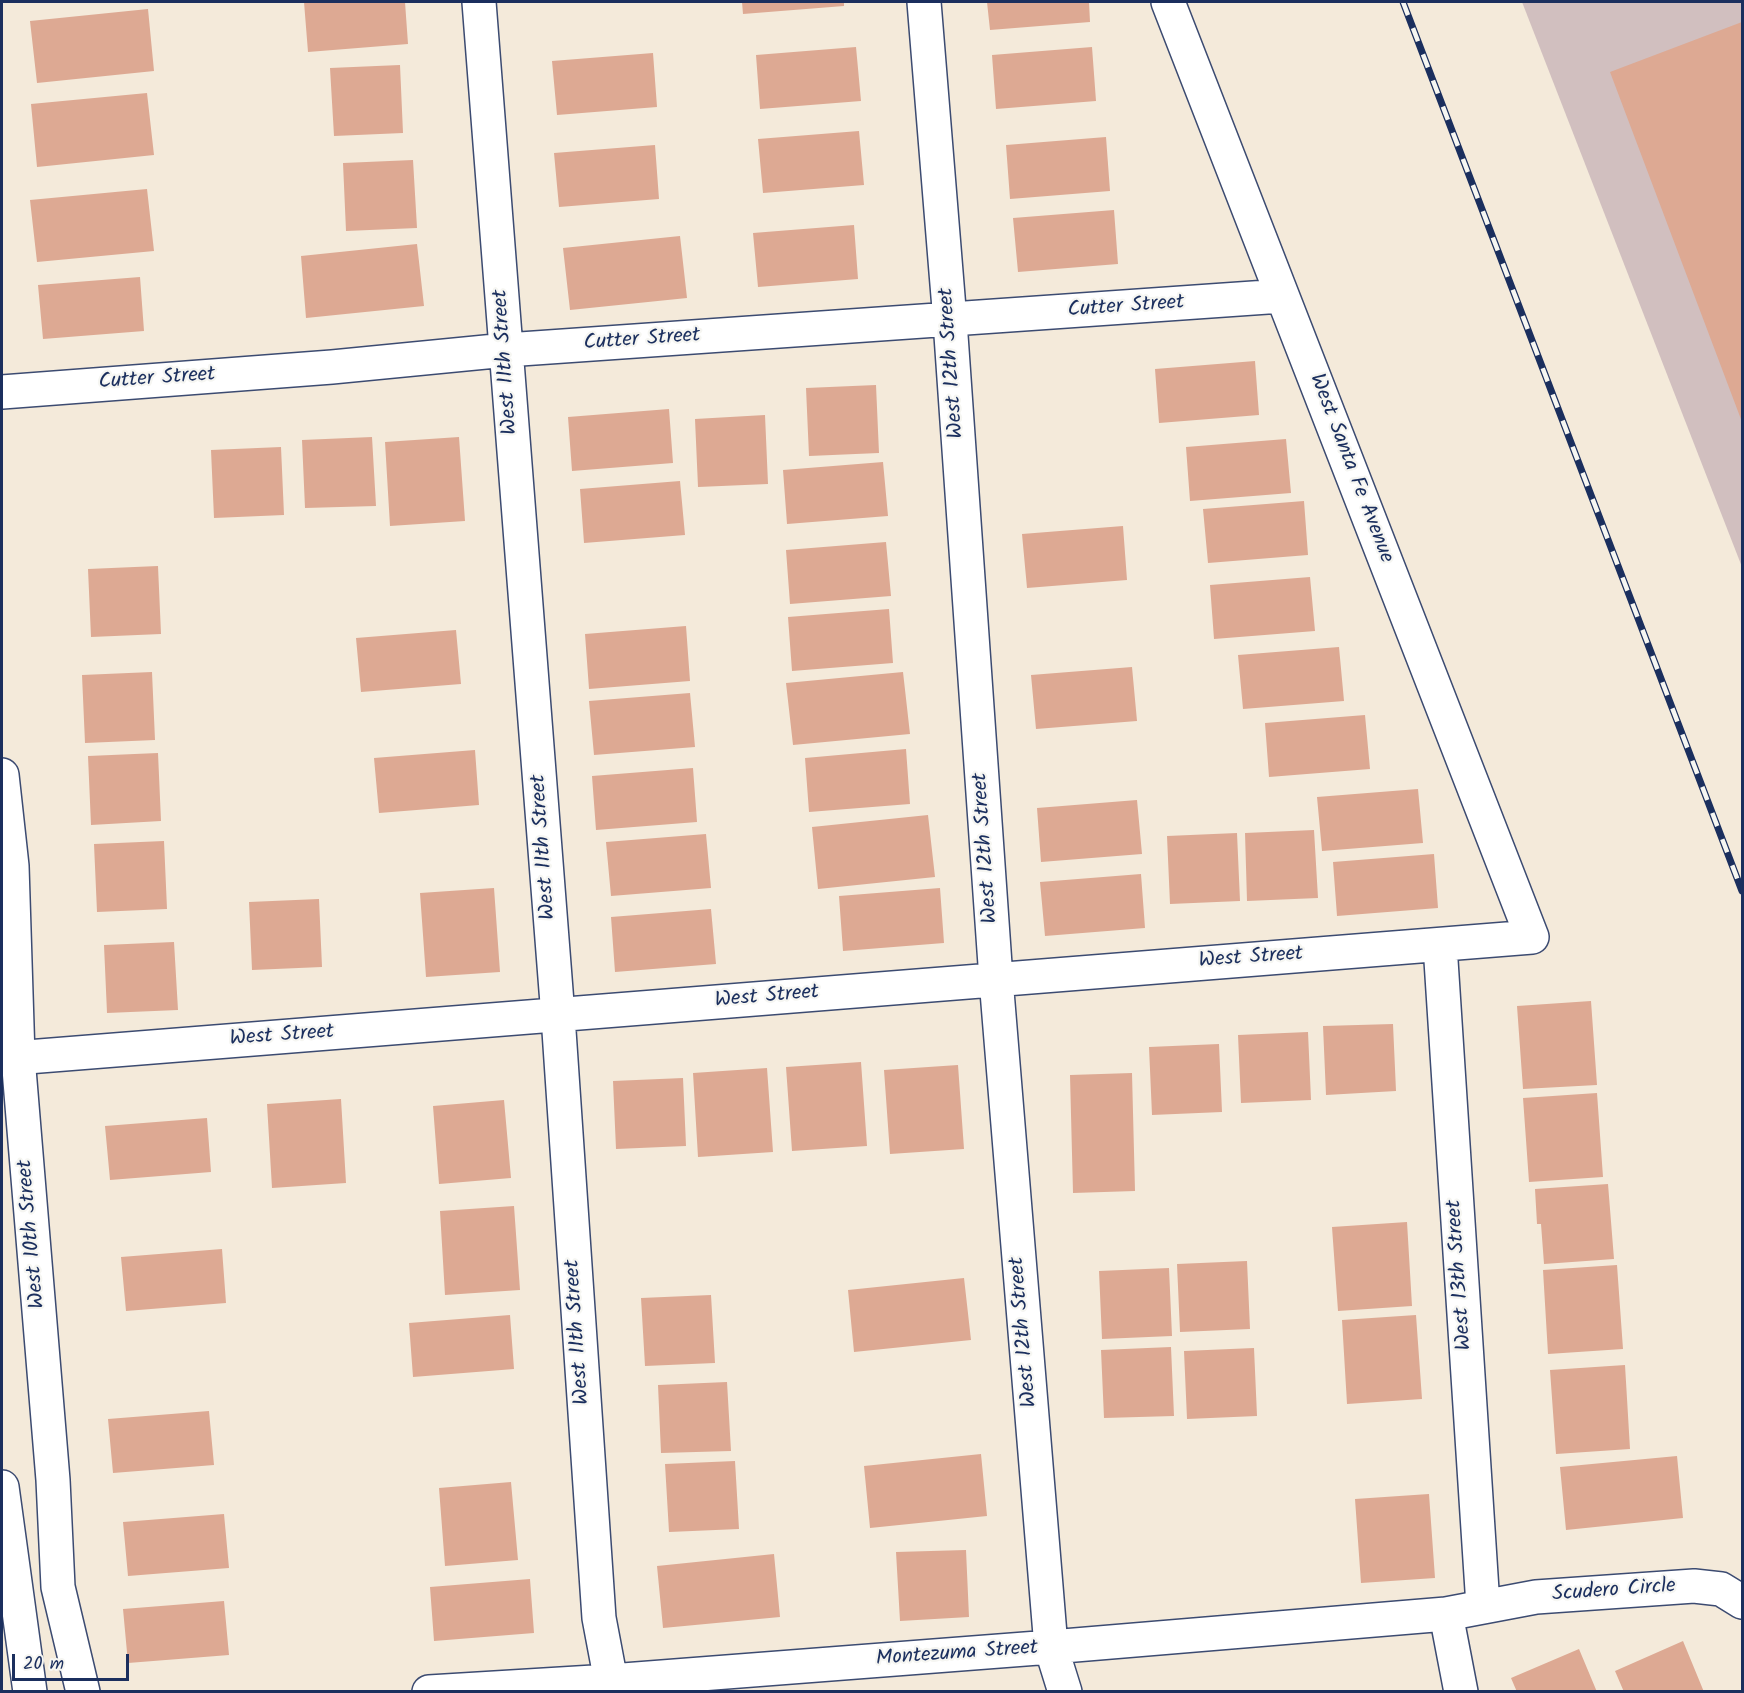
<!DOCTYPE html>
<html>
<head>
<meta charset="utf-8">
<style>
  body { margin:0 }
  #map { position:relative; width:1744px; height:1693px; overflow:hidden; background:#f4eada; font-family:Kalam,sans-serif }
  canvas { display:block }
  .frame { position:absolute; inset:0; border:3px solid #1b2f5e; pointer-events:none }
  .scale { position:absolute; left:12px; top:1654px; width:117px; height:27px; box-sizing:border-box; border:3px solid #1b2f5e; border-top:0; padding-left:8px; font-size:18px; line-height:21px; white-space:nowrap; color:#1b2f5e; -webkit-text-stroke:4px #f6f6f2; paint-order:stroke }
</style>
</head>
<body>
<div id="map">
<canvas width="1744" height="1693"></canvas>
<div class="frame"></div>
<div class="scale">20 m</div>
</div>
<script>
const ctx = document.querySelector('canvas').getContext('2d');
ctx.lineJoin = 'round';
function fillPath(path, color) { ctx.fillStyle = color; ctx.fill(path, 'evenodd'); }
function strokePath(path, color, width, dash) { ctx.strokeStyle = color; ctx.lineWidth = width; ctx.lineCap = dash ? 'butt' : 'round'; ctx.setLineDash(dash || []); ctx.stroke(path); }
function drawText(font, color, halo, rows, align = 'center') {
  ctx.font = font + ' Kalam,sans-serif'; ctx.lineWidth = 4.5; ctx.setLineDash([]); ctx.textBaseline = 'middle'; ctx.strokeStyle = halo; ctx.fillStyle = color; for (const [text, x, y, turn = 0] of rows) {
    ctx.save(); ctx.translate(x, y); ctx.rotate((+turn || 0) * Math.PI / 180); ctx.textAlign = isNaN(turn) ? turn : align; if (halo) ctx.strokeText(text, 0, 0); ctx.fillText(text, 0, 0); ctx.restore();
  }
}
const industrial = new Path2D(`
  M1522,2H1742V567Z`);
const building = new Path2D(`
  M304,2H405L408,44L308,52Z
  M742,2H844V6L743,14Z
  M987,2H1089L1090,22L990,30Z
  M148,9L154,71L37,83L30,21Z
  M1742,22V422L1610,72Z
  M856,47L861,101L760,109L756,55Z
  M1092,47L1096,101L996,109L992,55Z
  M653,53L657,107L557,115L552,61Z
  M400,65L403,133L334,136L330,68Z
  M147,93L154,155L37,167L31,104Z
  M859,131L864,185L763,193L758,139Z
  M1106,137L1110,191L1010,199L1006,145Z
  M655,145L659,199L559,207L554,153Z
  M413,160L417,228L346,231L343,163Z
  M147,189L154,251L37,262L30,200Z
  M1114,210L1118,264L1018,272L1013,218Z
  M854,225L858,279L758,287L753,233Z
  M680,236L687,298L570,310L563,248Z
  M417,244L424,306L306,318L301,256Z
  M140,277L144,331L43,339L38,285Z
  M1255,361L1259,415L1159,423L1155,369Z
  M876,385L879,453L809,456L806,388Z
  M669,409L673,463L572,471L568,417Z
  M765,415L768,484L698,487L695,419Z
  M372,437L376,506L305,508L302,440Z
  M459,437L465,521L390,526L385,442Z
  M1286,439L1291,493L1190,501L1186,447Z
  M281,447L284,515L214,518L211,450Z
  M883,462L888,516L787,524L783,470Z
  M680,481L685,535L584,543L580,489Z
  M1304,501L1308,555L1208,563L1203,509Z
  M1123,526L1127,580L1027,588L1022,534Z
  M886,542L891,596L790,604L786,550Z
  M158,566L161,634L91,637L88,569Z
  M1310,577L1315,631L1214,639L1210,585Z
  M889,609L893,663L792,671L788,617Z
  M686,626L690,681L589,689L585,634Z
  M456,630L461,684L361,692L356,638Z
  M1339,647L1344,701L1243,709L1238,655Z
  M1132,667L1137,721L1036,729L1031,675Z
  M152,672L155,740L85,743L82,675Z
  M903,672L910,734L793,745L786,683Z
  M690,693L695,747L594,755L589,701Z
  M1365,715L1370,769L1269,777L1265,723Z
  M906,749L910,804L809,812L805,758Z
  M475,750L479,805L379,813L374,758Z
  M158,753L161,821L91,825L88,756Z
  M693,768L697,822L596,830L592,776Z
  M1418,789L1423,843L1322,851L1317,797Z
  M1137,800L1142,854L1041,862L1037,808Z
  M928,815L935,877L818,889L812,827Z
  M1314,830L1318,898L1247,901L1245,833Z
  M1237,833L1240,901L1170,904L1167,836Z
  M706,834L711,888L611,896L606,842Z
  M164,841L167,909L97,912L94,844Z
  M1434,854L1438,908L1337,916L1333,862Z
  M1141,874L1145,928L1045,936L1040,882Z
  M494,888L500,972L426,977L420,893Z
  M940,888L944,943L843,951L839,896Z
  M319,899L322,967L252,970L249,902Z
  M711,909L716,964L615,972L611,917Z
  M174,942L178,1010L107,1013L104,945Z
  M1591,1001L1597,1085L1523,1089L1517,1006Z
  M1393,1024L1396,1091L1326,1095L1323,1026Z
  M1308,1032L1311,1100L1241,1103L1238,1035Z
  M1219,1044L1222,1112L1152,1115L1149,1047Z
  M861,1062L867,1146L792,1151L786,1067Z
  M958,1065L964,1149L890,1154L884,1070Z
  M767,1068L773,1152L698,1157L693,1073Z
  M1132,1073L1135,1191L1073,1193L1070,1075Z
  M683,1078L686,1146L616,1149L613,1081Z
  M1597,1093L1603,1177L1529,1182L1523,1098Z
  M341,1099L346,1183L272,1188L267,1104Z
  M504,1100L511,1178L439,1184L433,1106Z
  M207,1118L211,1172L110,1180L105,1126Z
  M1608,1184L1614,1259L1544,1264L1541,1224H1537L1535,1189Z
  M514,1206L520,1290L445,1295L440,1211Z
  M1407,1222L1412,1306L1338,1311L1332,1227Z
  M222,1249L226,1303L126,1311L121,1257Z
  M1247,1261L1250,1329L1180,1332L1177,1264Z
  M1617,1265L1623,1349L1548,1354L1543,1270Z
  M1169,1268L1172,1336L1102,1339L1099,1271Z
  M964,1278L971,1340L854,1352L848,1290Z
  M711,1295L715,1363L645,1366L641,1298Z
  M510,1315L514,1369L413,1377L409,1323Z
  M1416,1315L1422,1399L1347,1404L1342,1320Z
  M1171,1347L1174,1416L1104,1418L1101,1350Z
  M1254,1348L1257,1416L1187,1419L1184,1351Z
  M1625,1365L1630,1449L1556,1454L1550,1370Z
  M727,1382L731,1451L661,1453L658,1385Z
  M209,1411L214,1465L113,1473L108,1419Z
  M981,1454L987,1516L870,1528L864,1466Z
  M1677,1456L1683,1518L1566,1530L1560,1467Z
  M735,1461L739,1529L669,1532L665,1464Z
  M511,1482L518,1560L445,1566L439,1488Z
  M1429,1494L1435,1578L1361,1583L1355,1499Z
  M224,1514L229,1568L128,1576L123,1522Z
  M966,1550L969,1617L900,1621L896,1552Z
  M774,1554L780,1617L663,1628L657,1566Z
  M530,1579L534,1633L434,1641L430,1587Z
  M224,1601L229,1655L128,1663L123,1609Z
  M1683,1641L1704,1692H1624L1615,1671Z
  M1579,1649L1597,1692H1517L1511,1678Z`);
const minor = new Path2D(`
  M479,2L558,1016L599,1618L613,1692
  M924,2L950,321L996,979L1051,1647L1065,1692
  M2,392L332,367L506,350L1282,296
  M1440,945L1483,1606
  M2,1059L1532,937L1168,2
  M1446,1614L1461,1692
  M429,1692L610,1681L1051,1647L1446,1614L1536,1597L1694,1586L1721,1589L1742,1602`);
const major = new Path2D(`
  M2,775L12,866L18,1057L53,1480L58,1587L83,1692
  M2,1487L30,1692`);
const rail = new Path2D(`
  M1403,2L1742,891`);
const streetNames = [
  ["Cutter Street",1126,308,-4],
  ["Cutter Street",642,341,-4],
  ["West 11th Street",507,362,-94],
  ["West 12th Street",953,363,-94],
  ["Cutter Street",157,380,-4],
  ["West Santa Fe Avenue",1350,469,69],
  ["West 11th Street",545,847,-94],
  ["West 12th Street",987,848,-94],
  ["West Street",1251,959,-4],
  ["West Street",767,998,-5],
  ["West Street",282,1037,-4],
  ["West 10th Street",33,1234,-95],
  ["West 13th Street",1461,1275,-94],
  ["West 11th Street",579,1332,-94],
  ["West 12th Street",1025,1332,-95],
  ["Scudero Circle",1614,1592,-4],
  ["Montezuma Street",957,1655,-4]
];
fillPath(industrial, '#d1bfbf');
fillPath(building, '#dda993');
strokePath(minor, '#3c4b71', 36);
strokePath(major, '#3c4b71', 36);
strokePath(minor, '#fff', 33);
strokePath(major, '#fff', 33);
strokePath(rail, '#1b2f5e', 7);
strokePath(rail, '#f6f6f2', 4.5, [14]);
drawText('21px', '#1b2f5e', '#f6f6f2', streetNames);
</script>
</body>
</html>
